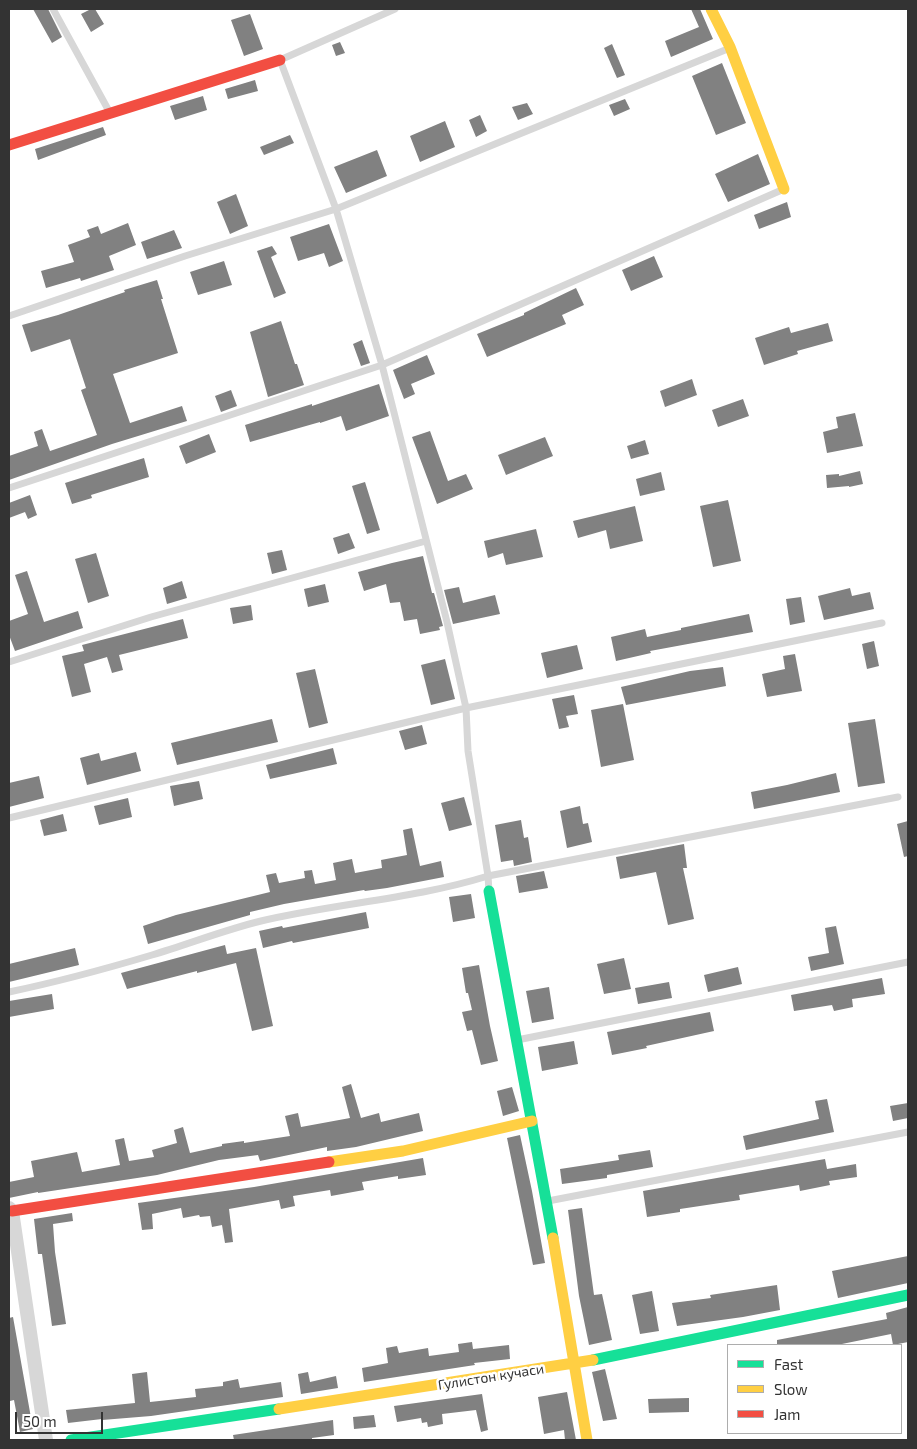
<!DOCTYPE html>
<html>
<head>
<meta charset="utf-8">
<style>
  body { margin:0 }
  #map { position:relative; width:917px; height:1449px; overflow:hidden; background:#fff; font-family:"Exo 2",sans-serif }
  canvas { display:block }
  .frame { position:absolute; inset:0; border:10px solid #333; pointer-events:none }
  .legend { position:absolute; left:727px; top:1344px; width:175px; height:90px; box-sizing:border-box; background:#fff; border:1px solid #adadad; margin:0; padding:6px 9px; list-style:none; font-size:15px; color:#333 }
  .legend li { display:flex; align-items:center; gap:10px; height:25px }
  .legend b { width:25px; border:1px solid #adadad }
  .scale { position:absolute; left:15px; top:1412px; width:88px; height:22px; box-sizing:border-box; border:2px solid #333; border-top:0; padding-left:6px; font-size:15px; line-height:18px; white-space:nowrap; color:#333; -webkit-text-stroke:4px #fff; paint-order:stroke }
</style>
</head>
<body>
<div id="map">
<canvas width="917" height="1449"></canvas>
<div class="frame"></div>
<ul class="legend">
<li><b style="height:6px;background:#16e098"></b>Fast</li>
<li><b style="height:6px;background:#ffcf43"></b>Slow</li>
<li><b style="height:6px;background:#f24e42"></b>Jam</li>
</ul>
<div class="scale">50 m</div>
</div>
<script>
const ctx = document.querySelector('canvas').getContext('2d');
ctx.lineJoin = 'round';
function fillPath(path, color) { ctx.fillStyle = color; ctx.fill(path, 'evenodd'); }
function strokePath(path, color, width, dash) { ctx.strokeStyle = color; ctx.lineWidth = width; ctx.lineCap = dash ? 'butt' : 'round'; ctx.setLineDash(dash || []); ctx.stroke(path); }
function drawText(font, color, halo, rows, align = 'center') {
  ctx.font = font + ' "Exo 2",sans-serif'; ctx.lineWidth = 5; ctx.setLineDash([]); ctx.textBaseline = 'middle'; ctx.strokeStyle = halo; ctx.fillStyle = color; for (const [text, x, y, turn = 0] of rows) {
    ctx.save(); ctx.translate(x, y); ctx.rotate((+turn || 0) * Math.PI / 180); ctx.textAlign = isNaN(turn) ? turn : align; if (halo) ctx.strokeText(text, 0, 0); ctx.fillText(text, 0, 0); ctx.restore();
  }
}
const building = new Path2D(`
  M33,9H48L62,37L52,43Z
  M91,9H95L104,24L91,32L81,14Z
  M691,9H700L713,39L671,57L665,41L699,27Z
  M250,14L263,49L244,56L231,20Z
  M340,42L345,53L336,56L332,45Z
  M612,44L625,75L617,78L604,48Z
  M722,63L746,123L716,135L692,76Z
  M255,80L258,91L228,99L225,89Z
  M203,96L207,110L175,120L170,106Z
  M625,99L630,109L614,116L609,105Z
  M527,103L533,114L518,120L512,107Z
  M480,115L487,131L476,137L469,120Z
  M445,121L455,147L420,162L410,136Z
  M103,127L106,135L38,160L35,149Z
  M290,135L294,143L264,155L260,147Z
  M377,150L387,176L346,193L334,167Z
  M758,154L770,184L728,202L715,174Z
  M236,194L248,226L230,234L217,202Z
  M787,202L791,217L759,229L754,215Z
  M128,223L136,245L109,256L114,270L81,281L80,278L46,288L41,271L74,262L68,245L90,237L87,230L98,226L101,234Z
  M329,224L343,261L329,267L324,253L298,261L290,237Z
  M174,230L182,248L147,259L141,242Z
  M272,246L277,254L271,257L286,293L274,298L257,251Z
  M654,256L663,277L631,291L622,270Z
  M224,261L232,285L198,295L190,272Z
  M157,280L163,299H161L178,353L113,374L130,423L182,406L187,421L112,444L9,480V456L38,446L34,432L42,429L50,451L97,435L81,390L86,388L70,339L31,352L22,325L58,315L125,292L124,290Z
  M576,288L584,305L562,315L566,324L487,357L477,334L524,315V313Z
  M281,321L295,364H297L304,385L268,397L250,332Z
  M828,323L833,341L797,351L798,354L764,365L755,338L789,327L791,333Z
  M362,340L370,363L361,366L353,344Z
  M427,355L435,374L411,384L415,394L404,399L393,370Z
  M692,379L697,395L665,407L660,391Z
  M379,384L389,416L346,431L341,416L320,423V422L250,442L245,425L312,404V406Z
  M231,390L237,406L221,412L215,396Z
  M743,399L749,416L718,427L712,410Z
  M855,413L863,446L827,453L823,432L838,428L836,417Z
  M430,431L448,481L466,474L473,489L437,504L412,437Z
  M209,434L216,452L186,464L179,446Z
  M545,437L553,456L506,475L498,455Z
  M645,440L649,454L631,459L627,446Z
  M144,458L149,477L91,495L92,498L72,504L65,483Z
  M860,471L863,484L849,487V486L827,488L826,475L839,474V476Z
  M661,472L665,490L640,496L636,479Z
  M365,482L380,530L367,534L352,486Z
  M30,495L37,515L28,519L25,512L9,518V503Z
  M728,500L741,561L713,567L700,506Z
  M635,506L643,541L610,549L606,530L578,538L573,521Z
  M536,529L543,557L506,565L503,553L488,558L484,541Z
  M349,533L355,548L338,554L333,538Z
  M282,550L287,570L272,574L267,553Z
  M96,553L109,596L88,603L75,559Z
  M423,556L432,593H434L443,626L439,627L440,630L420,634L417,619L404,621L400,602L390,603L386,584L364,591L358,572L392,563Z
  M27,571L44,622L78,611L83,628L15,651L9,635V621L28,614L15,575Z
  M182,581L187,598L167,604L163,588Z
  M325,584L329,602L308,607L304,589Z
  M459,587L463,603L495,595L500,614L453,624L444,590Z
  M850,588L852,596L870,592L874,609L824,620L818,596Z
  M801,597L805,622L790,625L786,599Z
  M251,605L253,620L233,624L230,608Z
  M749,614L753,632L650,651L651,653L616,661L611,637L645,629L647,637L681,630V628Z
  M183,619L188,638L119,655L123,670L112,673L107,657L84,664L91,692L72,697L62,656L84,651L82,645Z
  M874,641L879,666L867,669L862,644Z
  M577,645L583,669L547,678L541,653Z
  M795,654L802,691L767,697L762,674L785,669L783,656Z
  M445,659L455,699L431,705L421,665Z
  M723,667L726,686L626,705L621,687L690,671Z
  M315,669L328,723L309,728L296,673Z
  M574,695L578,714L566,716L569,727L559,729L552,699Z
  M623,704L634,760L601,767L591,710Z
  M272,719L278,742L177,765L171,743Z
  M875,719L885,783L858,787L848,723Z
  M422,725L427,744L405,750L399,731Z
  M333,748L337,764L270,779L266,765Z
  M136,752L141,771L87,785L80,758L99,753L101,761Z
  M836,773L840,792L754,809L751,792L787,785Z
  M39,776L44,798L9,807V783Z
  M199,781L203,799L174,806L170,786Z
  M464,797L472,825L449,831L441,803Z
  M128,798L132,817L99,825L94,806Z
  M580,806L583,824L588,823L592,842L567,848L560,811Z
  M63,814L67,831L44,836L40,820Z
  M521,820L524,838L528,837L532,862L514,866L513,860L501,862L495,825Z
  M908,821V856L904,857L897,824Z
  M412,828L420,866L441,861L444,877L387,888L365,891L364,890L284,904L250,912V915L148,944L143,926L176,915L270,892L266,875L276,873L279,883L305,878L304,871L312,870L315,884L336,880L333,863L352,859L355,873L382,868L381,860L407,855L403,830Z
  M684,844L687,868H683L694,919L668,925L656,872L620,879L616,857Z
  M544,871L548,888L519,893L516,876Z
  M471,894L475,918L453,922L449,897Z
  M366,912L369,928L293,943L292,941L263,948L259,931L282,926L283,928Z
  M836,926L844,964L811,971L808,957L829,953L825,928Z
  M225,945L227,954L256,948L273,1026L252,1031L236,963L197,973V971L127,989L121,973Z
  M75,948L79,965L9,982V964Z
  M624,958L631,989L604,994L597,964Z
  M479,965L490,1026L498,1061L481,1065L472,1030L467,1031L462,1012L472,1010L468,993H466L462,968Z
  M738,967L742,984L708,992L704,975Z
  M882,978L885,994L852,999L853,1007L834,1011L832,1005L794,1011L791,995Z
  M669,982L672,998L638,1004L635,988Z
  M549,987L554,1019L532,1023L526,991Z
  M52,994L54,1009L9,1017V1001Z
  M710,1012L714,1031L646,1046L647,1048L612,1055L607,1032Z
  M574,1041L578,1064L542,1071L538,1047Z
  M351,1084L361,1118L379,1113L381,1122L419,1113L423,1131L356,1147L327,1151V1147L260,1161L258,1155L219,1160L157,1175L38,1193V1192L9,1198V1182L34,1177L31,1161L77,1152L82,1172L120,1165L115,1140L124,1138L129,1161L154,1157L152,1150L177,1143L174,1130L183,1127L190,1153L222,1146V1144L244,1141V1143L290,1136L285,1116L298,1113L301,1127L350,1118L342,1087Z
  M512,1087L519,1111L503,1116L497,1091Z
  M827,1099L834,1132L746,1150L743,1136L819,1119L815,1101Z
  M908,1103V1118L893,1121L890,1106Z
  M520,1135L532,1191L545,1263L533,1265L507,1138Z
  M650,1150L653,1167L607,1175V1178L562,1184L560,1169L619,1160L618,1155Z
  M423,1158L426,1175L398,1179V1176L362,1182L364,1190L331,1196L330,1190L293,1196L295,1206L281,1209L279,1200L229,1209L233,1242L225,1243L222,1225L212,1227L210,1216L200,1217L199,1215L183,1218L181,1208L152,1214L153,1229L142,1230L138,1203L254,1187Z
  M825,1159L827,1169L856,1164L857,1177L829,1181L830,1185L800,1191L799,1185L739,1195L740,1200L680,1209V1212L647,1217L643,1191Z
  M582,1208L594,1295L602,1294L612,1340L589,1345L579,1296L568,1210Z
  M72,1213L73,1221L53,1224L55,1252L66,1324L52,1326L42,1254H38L34,1219Z
  M908,1256V1283L838,1298L832,1271Z
  M777,1285L780,1310L743,1317L677,1326L672,1303L711,1298L710,1295Z
  M652,1291L659,1331L640,1334L632,1295Z
  M908,1307V1342L893,1345L891,1334L837,1345H777V1340L887,1319L886,1313Z
  M13,1317L33,1429L20,1432L14,1400L10,1401L9,1395V1318Z
  M472,1342L473,1349L509,1345L510,1359L474,1363L475,1365L364,1382L362,1368L388,1363L386,1348L397,1346L399,1353L428,1348L429,1356L459,1352L458,1344Z
  M605,1369L617,1419L603,1421L592,1372Z
  M147,1372L150,1402L196,1397L195,1389L223,1386V1382L238,1379L240,1388L281,1382L283,1397L151,1416L102,1420V1419L68,1423L66,1410L135,1403L132,1374Z
  M308,1372L310,1382L336,1376L338,1388L301,1394L298,1374Z
  M567,1392L576,1440H565L564,1430L544,1434L538,1397Z
  M482,1394L488,1430L481,1432L476,1410L442,1414L443,1424L428,1427L427,1422L422,1423L421,1418L397,1422L394,1406Z
  M689,1398V1412L649,1413L648,1399Z
  M374,1415L376,1427L354,1429L353,1417Z
  M333,1420L334,1435L312,1438V1440H234L233,1435Z`);
const lane = new Path2D(`
  M53,9L110,113
  M395,9L280,60L336,209L382,365L447,622L466,708L468,751L488,876L489,891
  M9,316L185,256L336,209L730,48
  M9,488L382,365L784,189
  M9,662L151,617L426,541
  M9,818L466,708L882,623
  M9,992C57,982 105,969 152,955C189,944 224,930 261,921C337,903 414,899 488,876L898,797
  M517,1040L908,962
  M548,1201L908,1132`);
const street = new Path2D(`
  M9,1208L12,1211L46,1440`);
const fast = new Path2D(`
  M489,891L553,1238
  M593,1360L908,1295
  M71,1440L279,1409`);
const slow = new Path2D(`
  M711,9L730,47L784,189
  M329,1162L403,1151L532,1121
  M553,1238L587,1440
  M279,1409L593,1360`);
const jam = new Path2D(`
  M9,145L280,60
  M12,1211L329,1162`);
const streetNames = [
  ["Гулистон кучаси",491,1377,-9]
];
fillPath(building, '#818181');
strokePath(lane, '#d7d7d7', 7);
strokePath(street, '#d7d7d7', 14);
strokePath(fast, '#16e098', 11);
strokePath(slow, '#ffcf43', 11);
strokePath(jam, '#f24e42', 11);
drawText('14px', '#333', '#fff', streetNames);
</script>
</body>
</html>
